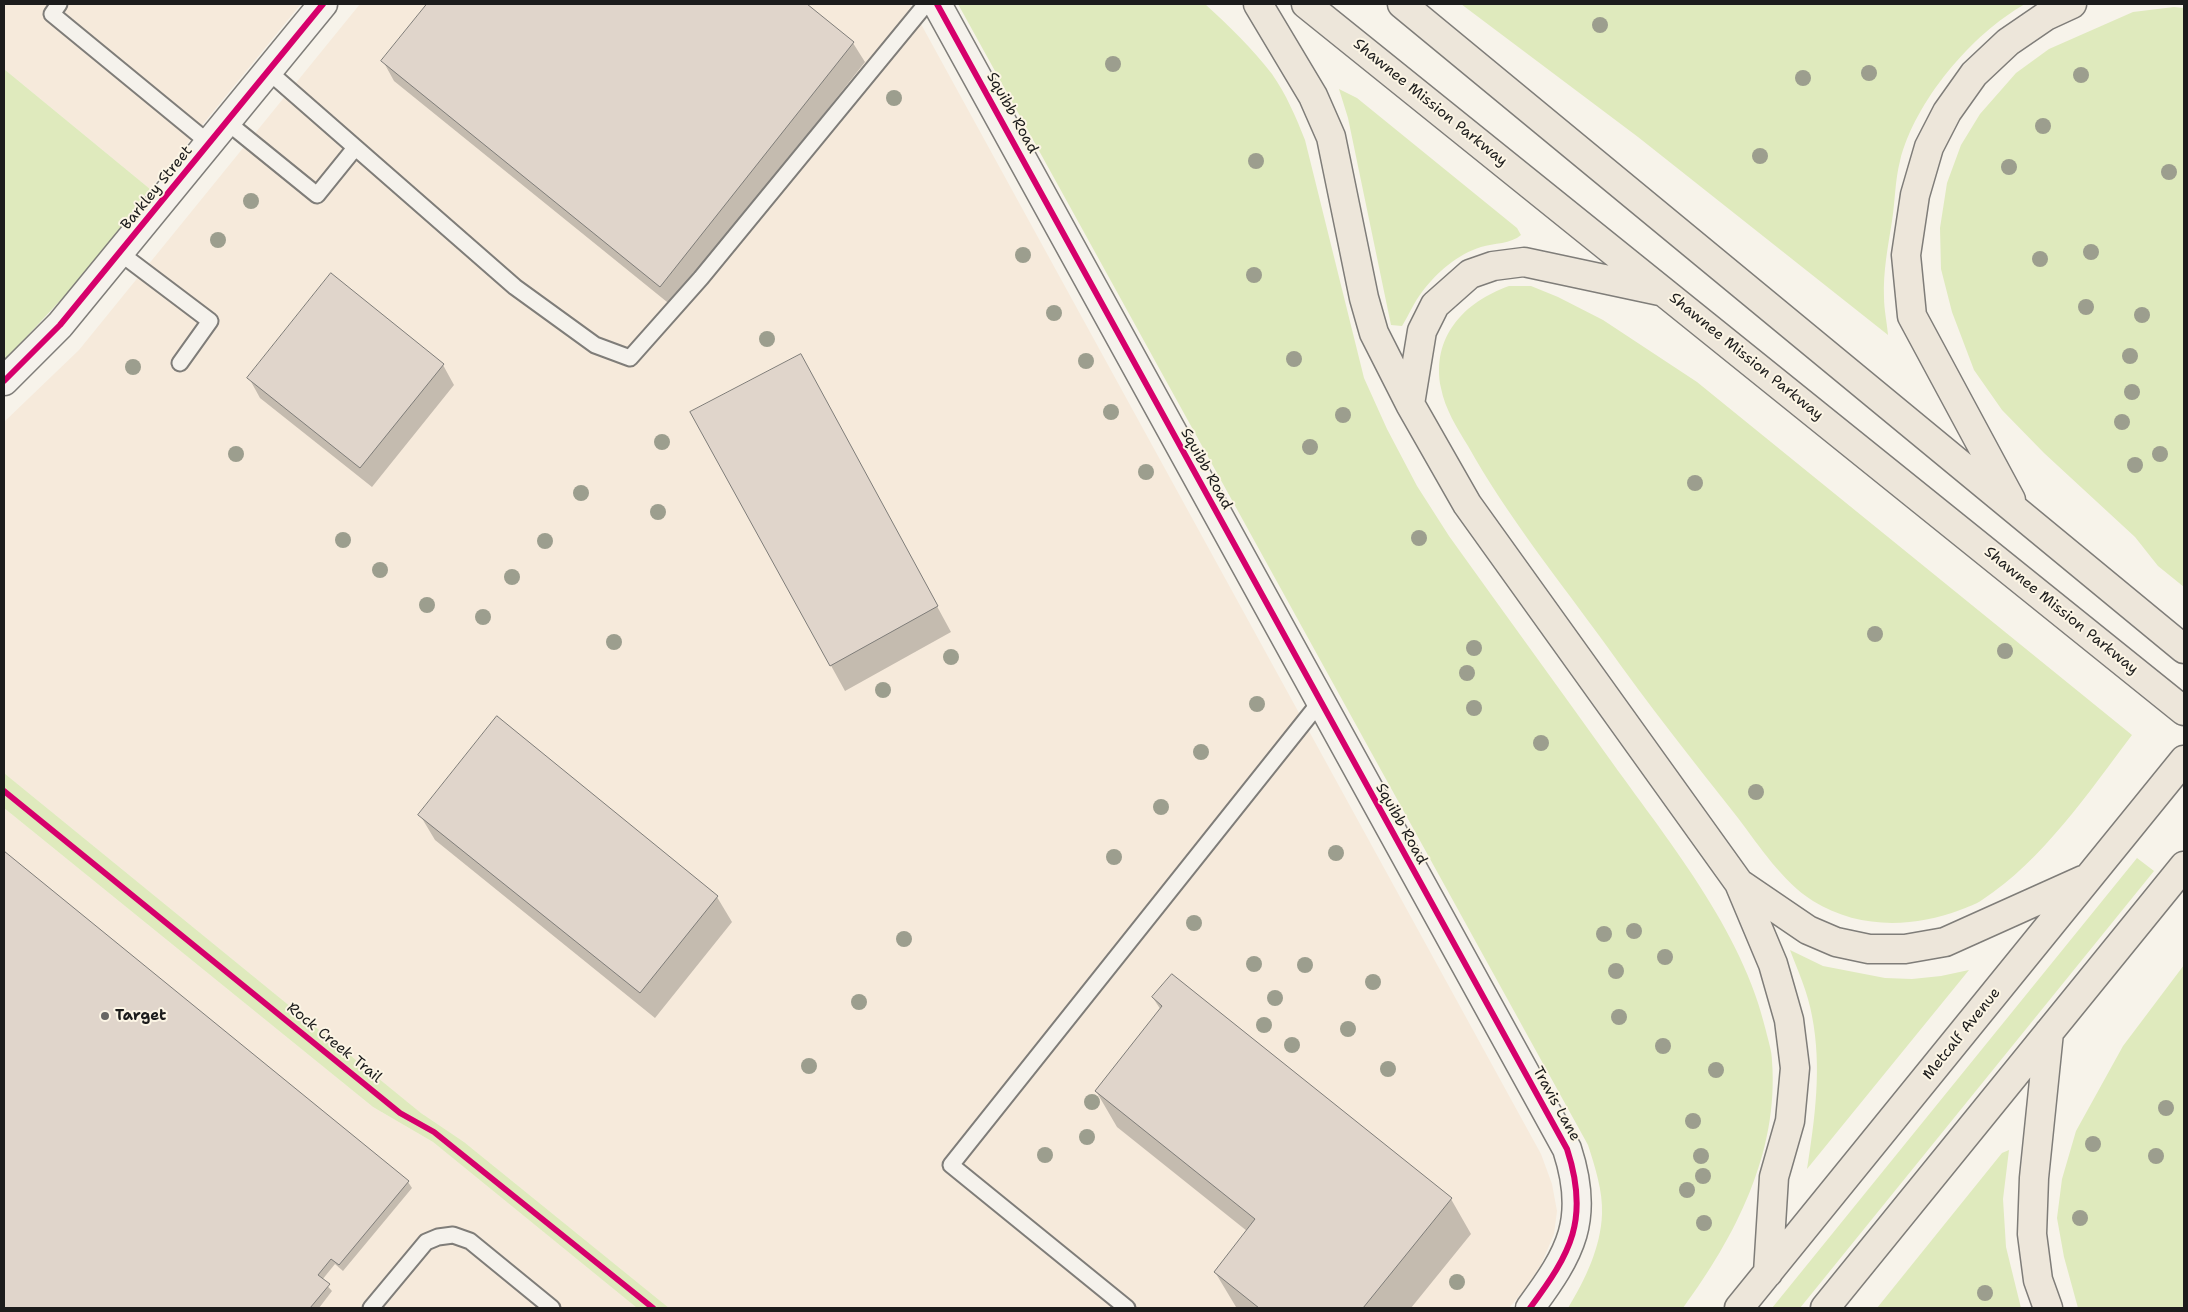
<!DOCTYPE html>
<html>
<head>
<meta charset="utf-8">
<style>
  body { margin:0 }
  #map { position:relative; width:2188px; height:1312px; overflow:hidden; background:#f7f3ea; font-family:"Shantell Sans",sans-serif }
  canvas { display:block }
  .frame { position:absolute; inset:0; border:5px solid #1c1c1c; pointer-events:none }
</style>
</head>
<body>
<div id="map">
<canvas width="2188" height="1312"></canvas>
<div class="frame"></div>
</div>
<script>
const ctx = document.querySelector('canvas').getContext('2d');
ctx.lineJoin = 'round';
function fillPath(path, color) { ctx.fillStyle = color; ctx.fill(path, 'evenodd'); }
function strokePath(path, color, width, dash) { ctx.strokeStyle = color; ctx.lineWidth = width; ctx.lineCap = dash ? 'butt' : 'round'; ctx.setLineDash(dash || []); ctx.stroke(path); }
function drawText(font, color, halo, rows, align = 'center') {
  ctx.font = font + ' "Shantell Sans",sans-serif'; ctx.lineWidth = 4; ctx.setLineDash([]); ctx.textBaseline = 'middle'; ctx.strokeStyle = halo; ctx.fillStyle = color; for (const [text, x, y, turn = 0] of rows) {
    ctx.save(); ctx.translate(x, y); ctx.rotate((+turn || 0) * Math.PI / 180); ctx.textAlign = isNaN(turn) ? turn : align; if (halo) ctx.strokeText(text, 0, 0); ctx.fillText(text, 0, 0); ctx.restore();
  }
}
const built = new Path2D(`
  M4,4H301L150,189L4,69Z
  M360,4H910L1541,1154L1552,1184L1557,1211L1554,1234L1541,1265L1526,1288L1509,1308H669L464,1142L421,1113L4,773V422L79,350Z
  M4,808L373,1107L433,1142L637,1308H4Z`);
const green = new Path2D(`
  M958,4H1205C1229,26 1252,48 1272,74C1286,94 1296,117 1305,140L1364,378L1387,429L1417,486L1449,536C1501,609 1554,681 1606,754C1665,837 1743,930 1766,1031C1768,1040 1772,1051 1772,1061C1779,1153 1735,1237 1683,1308H1568C1585,1280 1601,1247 1602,1214C1603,1191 1595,1167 1588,1145Z
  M1461,4H2025C1972,34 1915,101 1900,161C1895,180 1895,202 1892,221C1888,246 1883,272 1884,297C1884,310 1887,322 1888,335L1638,137Z
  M2174,7L2184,8V587L2158,566L2135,537L2044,453L2002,410L1974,370L1952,312L1941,269L1940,228L1947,183L1961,145L1980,114L2016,73L2049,49L2133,12Z
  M4,69L150,189L82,277L4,361Z
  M1339,89L1357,98L1517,228L1521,235C1511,244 1494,243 1481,247C1458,254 1436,273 1422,292C1414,302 1409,315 1402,326L1391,325L1348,118Z
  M1509,286H1531L1558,297L1603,320L1697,382L2132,735C2089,792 2042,861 1982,900C1975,905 1967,907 1960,910C1912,928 1858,929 1813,901C1782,881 1760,847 1738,818C1693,761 1648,704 1606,645C1559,580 1507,516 1468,446C1457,428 1445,409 1441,388C1431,337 1464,302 1509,286Z
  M4,773L421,1113L464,1142L669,1308H637L433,1142L373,1107L4,808Z
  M2137,858L2154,871L1800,1308H1772Z
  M1790,950L1823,966L1885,978L1912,979L1941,976L1969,970L1807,1169C1815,1118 1822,1067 1812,1016C1808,993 1798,971 1790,950Z
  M2184,965V1308H2078L2064,1257L2057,1218L2062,1179L2076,1131L2123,1046Z
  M2009,1150L2003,1199L2006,1247L2021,1308H1877L2002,1153Z`);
const shadow = new Path2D(`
  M428,4H805L853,43L865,62L672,306L394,81L383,61Z
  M443,365L454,385L372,487L260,398L249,378Z
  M815,382L951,632L845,691L692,413Z
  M420,815L717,897L732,922L655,1018L435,840Z
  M4,853L408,1182L412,1188L343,1271L335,1264L322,1280L332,1291L319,1308H4Z
  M1153,998L1451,1199L1471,1234L1411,1308L1236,1307L1215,1272L1247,1231L1117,1127L1096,1091L1161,1010Z`);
const building = new Path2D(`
  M427,4H807L854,42L660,287L381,61Z
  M331,273L444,364L360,468L247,378Z
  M801,354L938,606L830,666L690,412Z
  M497,716L718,896L640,993L418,815Z
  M4,851L409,1181L339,1265L331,1259L318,1275L330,1284L310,1308H4Z
  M1172,974L1452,1198L1363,1308H1259L1214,1272L1255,1219L1095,1091L1162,1006L1152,997Z`);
const lane = new Path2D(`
  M59,4L52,14L209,143
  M268,71L515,287L595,345L630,358L701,278L926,4
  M227,122L317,195L355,148
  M120,253L210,321L180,363
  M371,1308L426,1242L438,1237L453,1235L470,1241L552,1308
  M1127,1308L951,1165L1320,702`);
const street = new Path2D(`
  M937,4L1567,1149C1590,1219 1571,1253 1530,1308
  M4,381L60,325L323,4`);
const highway = new Path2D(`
  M1258,4L1313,96L1331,137L1364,298L1374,333L1410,404L1467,504L1739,883L1773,964L1789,1020L1795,1068L1790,1121L1774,1177L1768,1273
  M1306,4L2184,711
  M1402,4L2184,649
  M1410,404L1422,331L1435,305L1470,274L1493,266L1524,262L1660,291
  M2011,500L1912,316L1906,255L1915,195L1929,147L1947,112L1974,74L2008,42L2046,16L2072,4
  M1739,883L1808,930L1836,942L1869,949H1905L1945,942L2083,880
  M1739,1308L2184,760
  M1825,1308L2184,866
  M2048,1308L2038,1280L2032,1234L2034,1178L2049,1032`);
const cycleway = new Path2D(`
  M937,4L1567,1149C1590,1219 1571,1253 1530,1308
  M4,381L60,325L323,4
  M4,791L400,1113L434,1132L653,1308`);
const trees = [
  [1600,25],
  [1113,64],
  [1869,73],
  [2081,75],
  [1803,78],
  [894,98],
  [2043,126],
  [1760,156],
  [1256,161],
  [2009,167],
  [2169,172],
  [251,201],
  [218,240],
  [2091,252],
  [1023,255],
  [2040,259],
  [1254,275],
  [2086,307],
  [1054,313],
  [2142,315],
  [767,339],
  [2130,356],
  [1294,359],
  [1086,361],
  [133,367],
  [2132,392],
  [1111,412],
  [1343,415],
  [2122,422],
  [662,442],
  [1310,447],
  [236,454],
  [2160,454],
  [2135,465],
  [1146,472],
  [1695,483],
  [581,493],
  [658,512],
  [1419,538],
  [343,540],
  [545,541],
  [380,570],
  [512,577],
  [427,605],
  [483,617],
  [1875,634],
  [614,642],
  [1474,648],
  [2005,651],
  [951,657],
  [1467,673],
  [883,690],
  [1257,704],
  [1474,708],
  [1541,743],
  [1201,752],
  [1756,792],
  [1161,807],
  [1336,853],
  [1114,857],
  [1194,923],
  [1634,931],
  [1604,934],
  [904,939],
  [1665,957],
  [1254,964],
  [1305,965],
  [1616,971],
  [1373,982],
  [1275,998],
  [859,1002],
  [1619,1017],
  [1264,1025],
  [1348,1029],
  [1292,1045],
  [1663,1046],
  [809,1066],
  [1388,1069],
  [1716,1070],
  [1092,1102],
  [2166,1108],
  [1693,1121],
  [1087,1137],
  [2093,1144],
  [1045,1155],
  [1701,1156],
  [2156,1156],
  [1703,1176],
  [1687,1190],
  [2080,1218],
  [1704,1223],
  [1457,1282],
  [1985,1293]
];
const markers = [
  [105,1016,5,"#696764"]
];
const streetNames = [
  ["Shawnee Mission Parkway",1430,103,39],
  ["Squibb Road",1012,113,61],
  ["Barkley Street",157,188,-51],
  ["Shawnee Mission Parkway",1746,357,39],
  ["Squibb Road",1206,469,61],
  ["Shawnee Mission Parkway",2061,611,39],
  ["Squibb Road",1401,824,61],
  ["Metcalf Avenue",1962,1034,-51],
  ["Rock Creek Trail",334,1043,39],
  ["Travis Lane",1556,1104,61]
];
const poiNames = [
  ["Target",115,1016]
];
fillPath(built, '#f6eadb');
fillPath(green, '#dfeabd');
fillPath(shadow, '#0003');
fillPath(building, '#e0d5cb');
strokePath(building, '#7f7d79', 1);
strokePath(lane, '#7f7d79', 19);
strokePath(street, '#7f7d79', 31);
strokePath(highway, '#7f7d79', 31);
strokePath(lane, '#f5f2ec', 15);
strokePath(street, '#f5f2ec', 28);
strokePath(highway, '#ede6da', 28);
strokePath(cycleway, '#d6006c', 6);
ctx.fillStyle = '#9c9e8e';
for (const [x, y] of trees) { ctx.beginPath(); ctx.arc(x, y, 8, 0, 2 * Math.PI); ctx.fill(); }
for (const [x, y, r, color] of markers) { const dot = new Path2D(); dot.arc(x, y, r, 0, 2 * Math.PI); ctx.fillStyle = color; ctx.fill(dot); strokePath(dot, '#fcf5e5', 2); }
drawText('15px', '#1c1c1c', '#fcf5e5', streetNames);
drawText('bold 15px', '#1c1c1c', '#fcf5e5', poiNames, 'left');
</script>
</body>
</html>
